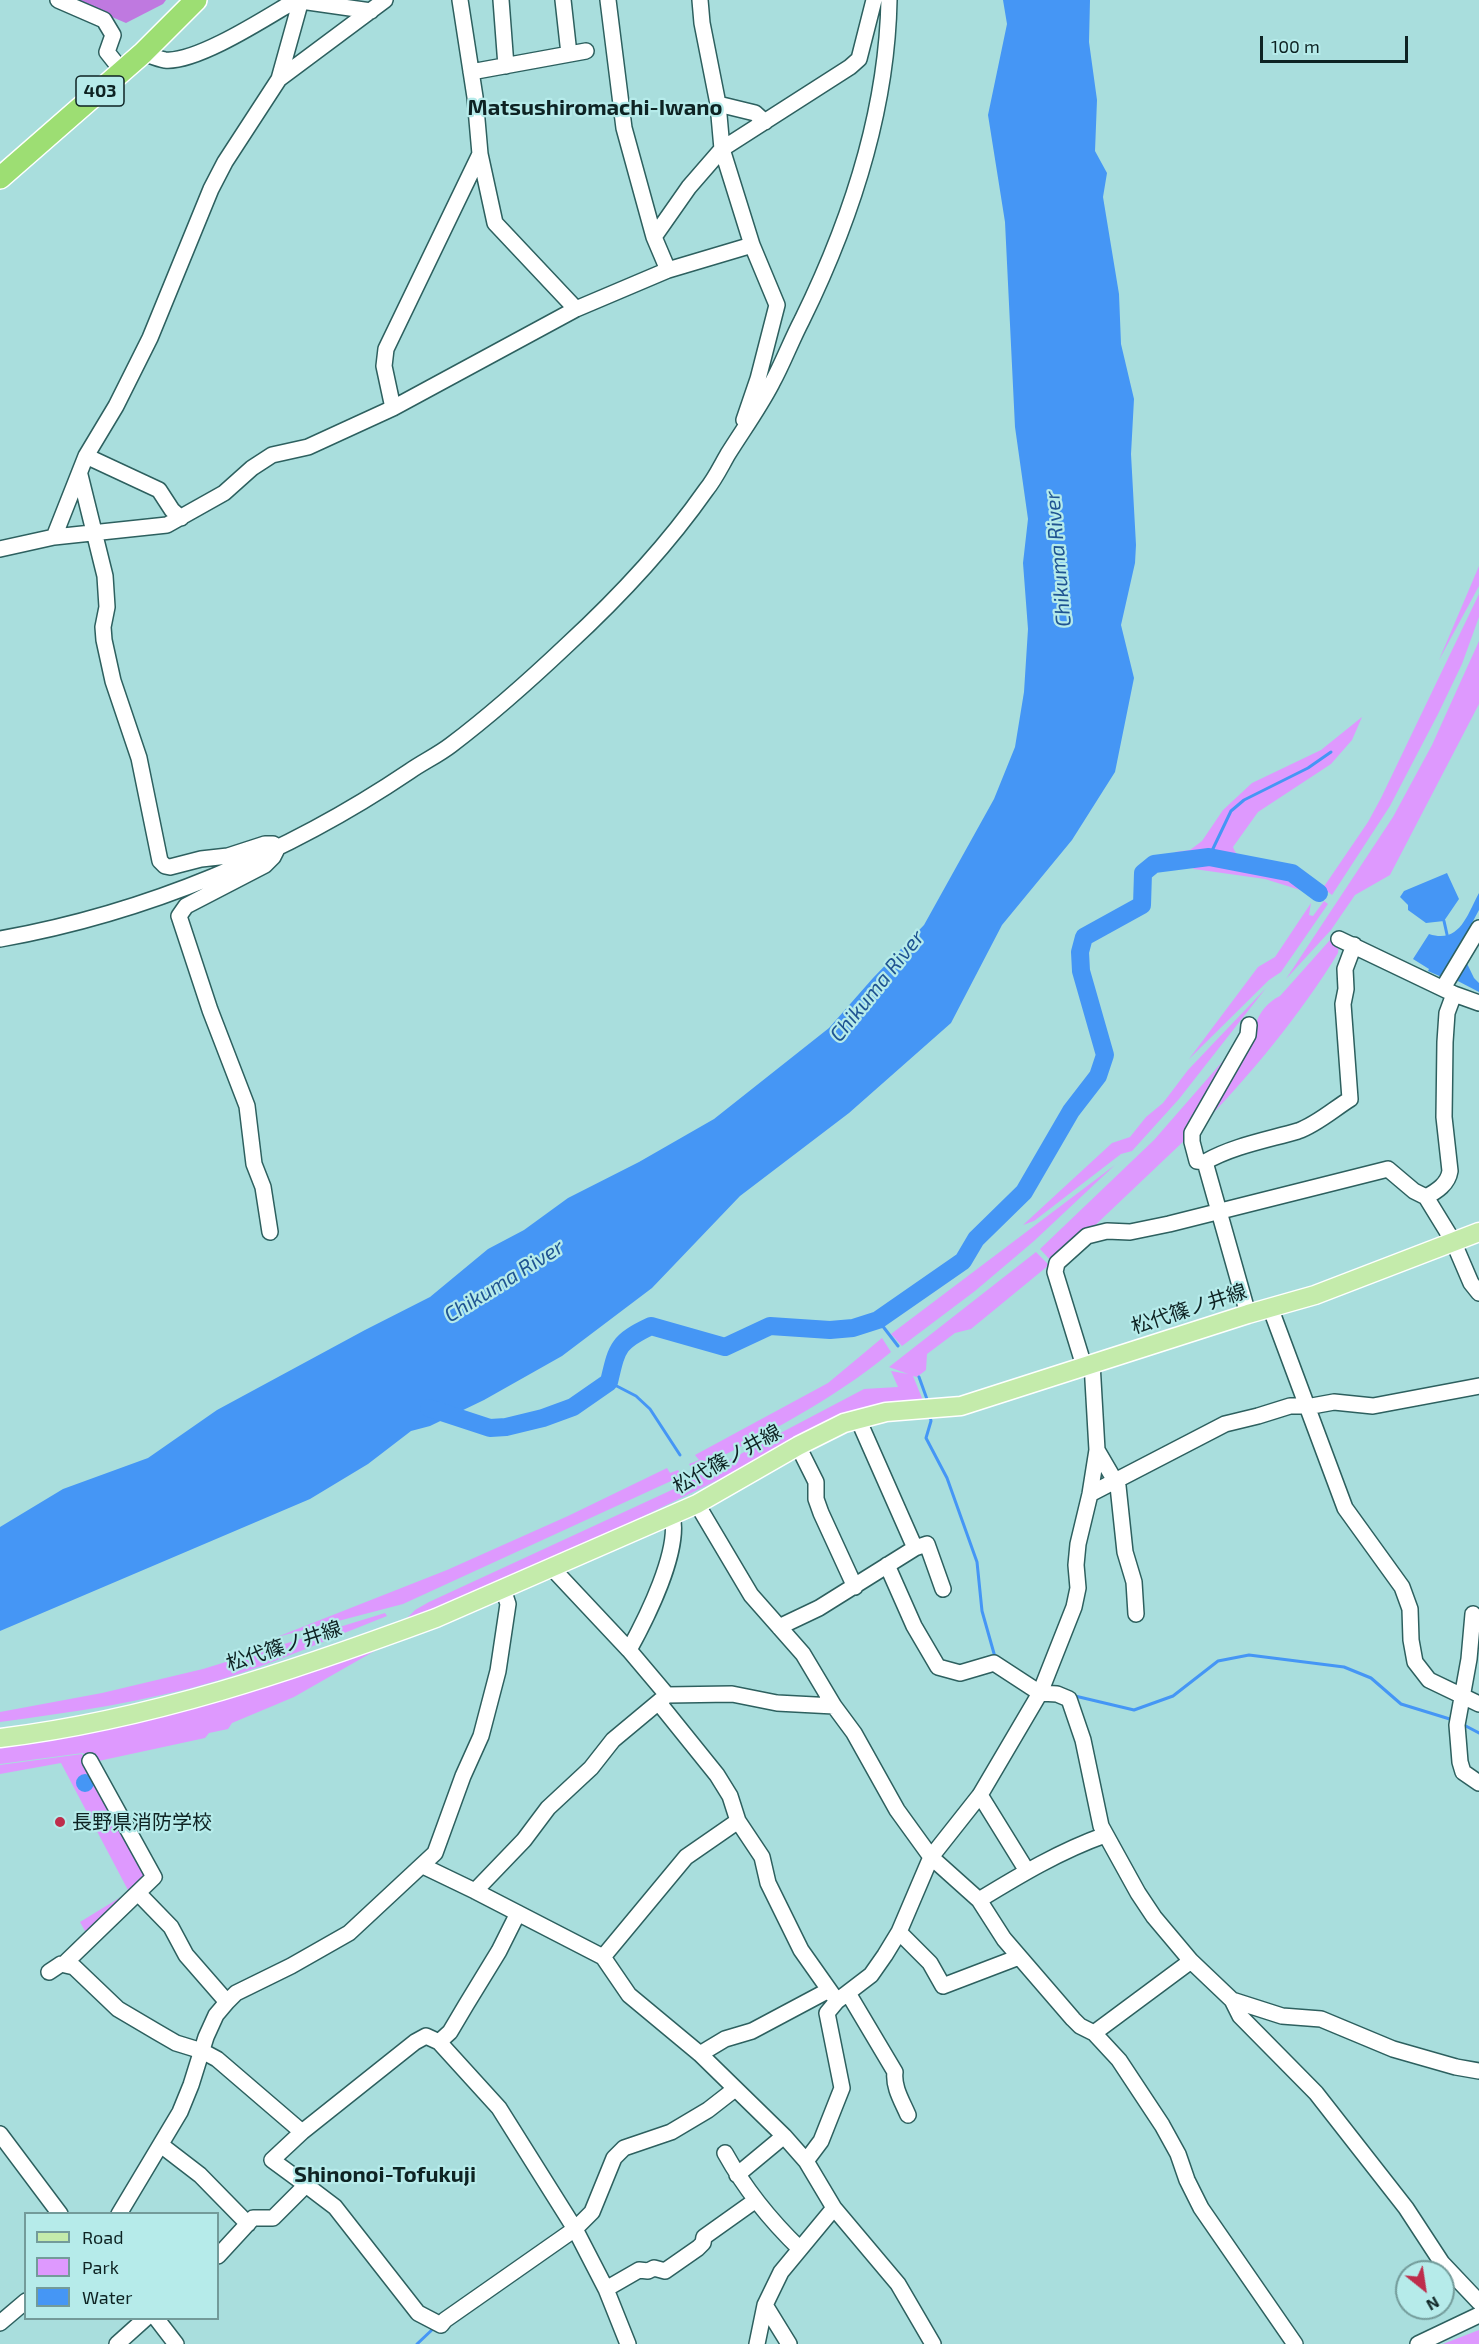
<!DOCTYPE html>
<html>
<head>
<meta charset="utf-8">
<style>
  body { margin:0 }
  #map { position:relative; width:1479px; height:2344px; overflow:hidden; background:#a9dedd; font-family:"Exo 2",sans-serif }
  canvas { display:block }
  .legend { position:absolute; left:24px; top:2212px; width:195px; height:108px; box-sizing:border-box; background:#b6ebea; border:2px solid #739b9a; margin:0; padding:8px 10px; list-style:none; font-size:18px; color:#0e2323 }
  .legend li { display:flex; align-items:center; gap:12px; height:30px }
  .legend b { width:30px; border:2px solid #739b9a }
  .north { position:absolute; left:1395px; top:2260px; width:60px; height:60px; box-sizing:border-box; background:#b6ebea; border:2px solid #739b9a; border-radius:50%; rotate:150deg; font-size:16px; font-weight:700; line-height:24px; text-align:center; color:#0e2323 }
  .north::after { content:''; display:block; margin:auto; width:21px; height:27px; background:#be2d4b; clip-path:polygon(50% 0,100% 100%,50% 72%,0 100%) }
  .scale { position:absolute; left:1260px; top:36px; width:148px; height:27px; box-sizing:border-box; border:3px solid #0e2323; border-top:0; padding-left:8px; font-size:18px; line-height:21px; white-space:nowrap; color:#0e2323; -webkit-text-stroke:4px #b6ebea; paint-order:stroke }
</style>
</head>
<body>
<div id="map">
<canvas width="1479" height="2344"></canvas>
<ul class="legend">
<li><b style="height:8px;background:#c4ebab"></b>Road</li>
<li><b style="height:16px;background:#de99fe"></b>Park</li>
<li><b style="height:16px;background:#4596f5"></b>Water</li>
</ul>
<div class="north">N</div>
<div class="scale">100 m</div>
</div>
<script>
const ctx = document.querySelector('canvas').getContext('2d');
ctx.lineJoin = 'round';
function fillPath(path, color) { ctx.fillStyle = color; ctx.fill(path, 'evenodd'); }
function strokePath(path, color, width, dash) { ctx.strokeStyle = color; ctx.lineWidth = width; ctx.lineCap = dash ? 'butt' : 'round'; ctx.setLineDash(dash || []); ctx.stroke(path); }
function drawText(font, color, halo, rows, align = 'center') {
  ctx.font = font + ' "Exo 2","Noto Sans JP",sans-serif'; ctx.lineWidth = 4.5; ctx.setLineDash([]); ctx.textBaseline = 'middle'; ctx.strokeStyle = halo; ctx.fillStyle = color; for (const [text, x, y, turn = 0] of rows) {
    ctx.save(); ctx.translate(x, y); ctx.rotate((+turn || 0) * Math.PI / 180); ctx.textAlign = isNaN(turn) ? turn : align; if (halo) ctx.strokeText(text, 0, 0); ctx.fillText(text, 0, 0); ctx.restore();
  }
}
const green = new Path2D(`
  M1479,566V586L1439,660Z
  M1479,594V617L1462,664L1438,714L1390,806L1332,895L1323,888L1368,822L1381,798Z
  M1479,641V704L1390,875L1355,895L1331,930L1286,979L1393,817L1432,745Z
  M1362,717L1352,740L1331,764L1258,812L1233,847C1239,867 1273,863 1289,868C1300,872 1312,882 1321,889L1316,895L1265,879L1194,869L1175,852L1190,850L1202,841L1223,810L1252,783L1321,750Z
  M1324,901L1328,904L1281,972L1269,980L1189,1059L1258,967L1275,957L1311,903L1309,915L1313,916Z
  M1330,940L1339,943L1338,953C1301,1014 1248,1078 1198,1129L1255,1030C1256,1016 1267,1002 1280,996Z
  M1266,988L1179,1099L1132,1151L1121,1154L1034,1221L1023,1225L1112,1143L1130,1137L1146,1117L1163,1103L1188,1070Z
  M1243,1038L1187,1138L1088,1232L1053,1263L1040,1249L1154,1140Z
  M1115,1165L1034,1241L975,1291L902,1346L891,1334Z
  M1036,1252L1049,1265L971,1329L955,1333L927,1354L926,1370L917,1377L913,1376L924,1403L759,1460L578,1548L406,1623V1619L415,1610L429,1602L676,1488L864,1389L898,1387L891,1371L908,1374L889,1367Z
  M882,1338L891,1352C832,1401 762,1436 693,1471L689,1464L699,1460L695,1455L828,1383Z
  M667,1468L670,1473L678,1470L682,1476L403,1604L277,1637L447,1570L568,1516Z
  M385,1613L387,1616C330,1638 274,1664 216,1681C145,1702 73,1712 0,1722V1712L102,1693L203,1669Z
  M378,1649L294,1697L232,1723L228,1729L209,1733L205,1738L94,1762L83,1753L0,1764V1748C130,1732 254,1689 378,1649Z
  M82,1754L150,1878L89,1938L80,1922L129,1892L61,1763L0,1774V1765Z
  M1479,2330V2344H1443Z`);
const forest = new Path2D(`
  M72,0H166L163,4L126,23Z`);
const water = new Path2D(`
  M1003,0H1090L1089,42L1097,100L1095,151L1107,173L1103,197L1119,294L1121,344L1134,399L1131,454L1136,545L1135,563L1121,625L1134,678L1115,772L1072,840L1002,925L951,1023L849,1113L740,1196L652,1288L562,1356L484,1400L430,1426L411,1431L368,1464L310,1499L0,1631V1527L63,1489L148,1458L217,1410L365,1330L430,1297L488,1249L524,1230L568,1198L639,1162L714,1119L829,1028L873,978L924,925L994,799L1015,747L1024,692L1028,629L1023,563L1028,519L1015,427L1005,222L988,115L1007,24Z
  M1447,873L1459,899L1444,921L1426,923L1408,910V905L1400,897L1404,891Z
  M1479,893V910L1459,947L1474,978L1479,983V992L1454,979L1444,978L1428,971L1429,969L1413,959L1429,934C1460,944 1467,915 1479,893Z
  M76 1783a9 9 0 1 1 18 0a9 9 0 1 1-18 0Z`);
const stream = new Path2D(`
  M1209,857L1231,811L1244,800L1308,768L1331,752
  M1444,921L1448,939
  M878,1320L898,1346
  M919,1377L928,1402
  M609,1382L636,1396L650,1409L680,1455
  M930,1416L931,1421L926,1438L947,1478L977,1562L982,1611L995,1657
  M1075,1696L1134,1710L1173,1696L1218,1661L1249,1655L1344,1667L1371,1678L1401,1704L1453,1720
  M1462,1724L1479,1733
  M417,2344L435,2327`);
const river = new Path2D(`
  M429,1408L490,1428L506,1427L543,1418L573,1407L609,1382C617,1348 617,1342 651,1326L725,1347L770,1326L830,1330L853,1328L878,1320L963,1261L976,1239L1024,1192L1071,1111L1098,1076L1105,1055L1081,971L1080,952L1084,937L1142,905L1143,873L1154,864L1209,857L1292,873L1319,893`);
const minor = new Path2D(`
  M58,0L104,20L113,35L107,52L122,71
  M460,0L475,97L480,154L495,223L576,309
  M501,0L506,66
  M563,0L569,54
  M608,0L624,128L654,237L668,270
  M700,0L702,23L718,104L722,149L752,245L777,305L758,379L744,420
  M143,53C149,55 158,59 165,60C196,63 264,19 291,3L301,1L371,11
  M471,72L586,51
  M279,79L385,0
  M718,104L755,113L765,122
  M654,237L689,187L722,149L850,67L859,59L874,0
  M393,408L384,366L386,349L480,154
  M86,456L159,490L172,510L181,518
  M80,475L105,576L107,607L103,627L104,640L113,681L139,758L160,861L165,866L170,867L201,859L228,856L265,844H273L278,847L273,857L265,865L186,906L179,916L210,1010L247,1106L254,1164L263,1187L270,1232
  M54,537L86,456L116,406L150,338L211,189L225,162L279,79L301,0
  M0,549L54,537L167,525L224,493L252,468L272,455L308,447L393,408L576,309L668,270L752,245
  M0,939C146,913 287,854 410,771C423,762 438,755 451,745C492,714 530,680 567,645C618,598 666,547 706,490C715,479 721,466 728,454C743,430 759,408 772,383C783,363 791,341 802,320C851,220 887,112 889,0
  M1339,939L1454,994L1479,1003
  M1443,988L1479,928
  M1205,1162C1233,1146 1267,1140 1298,1131C1316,1125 1334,1109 1350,1099L1343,1004L1346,989L1345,969L1354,945
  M1426,1197C1437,1191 1448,1184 1450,1171L1444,1117L1445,1042L1447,1013L1454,994
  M1270,1307L1345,1508L1402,1587L1410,1609L1411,1640L1415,1662L1429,1680L1479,1704
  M1248,1314L1205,1162L1197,1161L1192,1142V1133L1248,1035L1249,1025
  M1084,1366L1055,1272L1057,1263L1087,1236L1107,1231L1130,1232L1169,1224L1388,1169L1414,1191L1426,1197L1453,1241L1471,1283L1479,1293
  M798,1446L816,1482V1499L821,1513L855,1587
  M1097,1450L1118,1486L1125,1552L1134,1582L1136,1614
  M1090,1494L1225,1424L1258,1416L1290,1406H1312L1334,1402L1373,1406L1479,1386
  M697,1504L751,1595L803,1654L834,1706L854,1733L897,1810L931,1857L979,1900L1004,1939L1073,2019L1080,2026L1094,2033L1119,2060L1162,2125L1178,2154L1187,2180L1201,2208L1295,2344
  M915,1548L927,1544L943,1589
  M887,1565L914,1626L938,1667L960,1673L994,1663L1040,1693L1057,1694L1069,1699L1083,1740L1101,1826L1138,1893L1154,1917L1191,1961L1232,2000L1240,2016L1316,2093L1406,2208L1442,2263L1479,2302
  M552,1568L629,1650L667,1695
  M1473,1614L1469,1659L1457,1725L1460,1762L1463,1772L1479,1783
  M779,1627L819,1608L915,1548L858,1419
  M629,1650C646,1619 681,1550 672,1515
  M659,1703L717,1775L730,1796L738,1821L762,1857L768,1883L801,1950L837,2001
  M980,1795L1027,1871
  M423,1866L475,1891L603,1957L629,1995L700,2054L784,2136L806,2161L834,2208L898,2284L933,2344
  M475,1891L524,1840L548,1808L591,1768L613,1740L667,1695L732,1694L777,1703L834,1706
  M138,1893L171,1927L186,1955L227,2002
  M979,1900C1020,1875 1060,1851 1105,1835
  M899,1932L930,1963L943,1986L1019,1957
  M603,1957L686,1857L738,1821
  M64,1964L154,1877L90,1761
  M49,1972L61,1964L74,1967L118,2009L157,2032L176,2043L202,2051L217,2059L302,2132L415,2042L426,2036L439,2042L499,2108L575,2229L606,2289L628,2344
  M848,1993L895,2072C893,2087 902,2101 908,2115
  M1232,2000L1282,2016L1321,2019L1393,2049L1456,2067L1479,2071
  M1094,2033L1191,1961
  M439,2042L450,2032L466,2005L499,1951L518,1913
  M700,2054L725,2039L752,2031L829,1990
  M0,2134L60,2214
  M161,2145L200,2175L248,2224
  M725,2153C745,2189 770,2220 800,2249
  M806,2161L821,2141L842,2088L827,2013L837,2001L871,1975L885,1955L899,1932L931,1857L980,1795L1040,1693L1074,1607L1078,1588L1076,1565L1078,1544L1090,1494L1097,1450L1092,1363
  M737,2175L784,2136
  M306,2185L335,2207L418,2313L441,2325L445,2320L575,2229L592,2212L614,2158L624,2148L671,2132L708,2110L735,2089
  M119,2214L180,2112L191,2085L206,2037L216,2015L227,2002L236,1993L291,1966L349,1933L435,1853L463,1776L481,1736L498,1671L508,1604L503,1589
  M218,2256L253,2218H273L306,2185L272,2160L302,2132
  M606,2289L639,2270L648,2271L654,2268L665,2271L698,2248L703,2243L704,2237L756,2200
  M765,2305L789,2344
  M156,2318L176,2344
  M0,2323L26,2301
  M117,2344L146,2318
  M757,2344L765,2305L781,2272L834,2208
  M1418,2344L1479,2315`);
const major = new Path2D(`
  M0,1738C150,1720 295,1670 436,1618L697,1504L798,1446L844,1423L886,1412L961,1406L1248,1314L1315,1295L1479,1232`);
const highway = new Path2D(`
  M0,178L143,53L196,0`);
const markers = [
  [60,1822,6,"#be2d4b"]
];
const shields = [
  [100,91,48]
];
const shieldNames = [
  ["403",100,91]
];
const streetNames = [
  ["松代篠ノ井線",1189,1309,-18],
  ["松代篠ノ井線",727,1459,-29],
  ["松代篠ノ井線",284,1646,-18]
];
const poiNames = [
  ["長野県消防学校",72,1822]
];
const waterNames = [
  ["Chikuma River",1058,559,-95],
  ["Chikuma River",877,986,-51],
  ["Chikuma River",504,1281,-32]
];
const quarterNames = [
  ["Matsushiromachi-Iwano",595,108],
  ["Shinonoi-Tofukuji",385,2175]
];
fillPath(green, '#de99fe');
fillPath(forest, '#bf79e0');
fillPath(water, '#4596f5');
strokePath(stream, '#4596f5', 3);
strokePath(river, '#4596f5', 18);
strokePath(minor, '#2d605f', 18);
strokePath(major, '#fff', 21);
strokePath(highway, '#fff', 24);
strokePath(minor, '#fff', 15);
strokePath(major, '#c4ebab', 18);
strokePath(highway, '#9dde73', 21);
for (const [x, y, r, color] of markers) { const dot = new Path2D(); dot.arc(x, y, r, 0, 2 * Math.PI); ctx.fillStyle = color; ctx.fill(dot); strokePath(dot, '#b6ebea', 2); }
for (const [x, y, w] of shields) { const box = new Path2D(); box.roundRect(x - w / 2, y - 15, w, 30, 4.5); ctx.fillStyle = '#b6ebea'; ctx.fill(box); strokePath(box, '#0e2323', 1.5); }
drawText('bold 18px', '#0e2323', null, shieldNames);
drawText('20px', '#0e2323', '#b6ebea', streetNames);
drawText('20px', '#0e2323', '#b6ebea', poiNames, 'left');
drawText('italic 21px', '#1f5492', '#b6ebea', waterNames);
drawText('bold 22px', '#0e2323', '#b6ebea', quarterNames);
</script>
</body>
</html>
